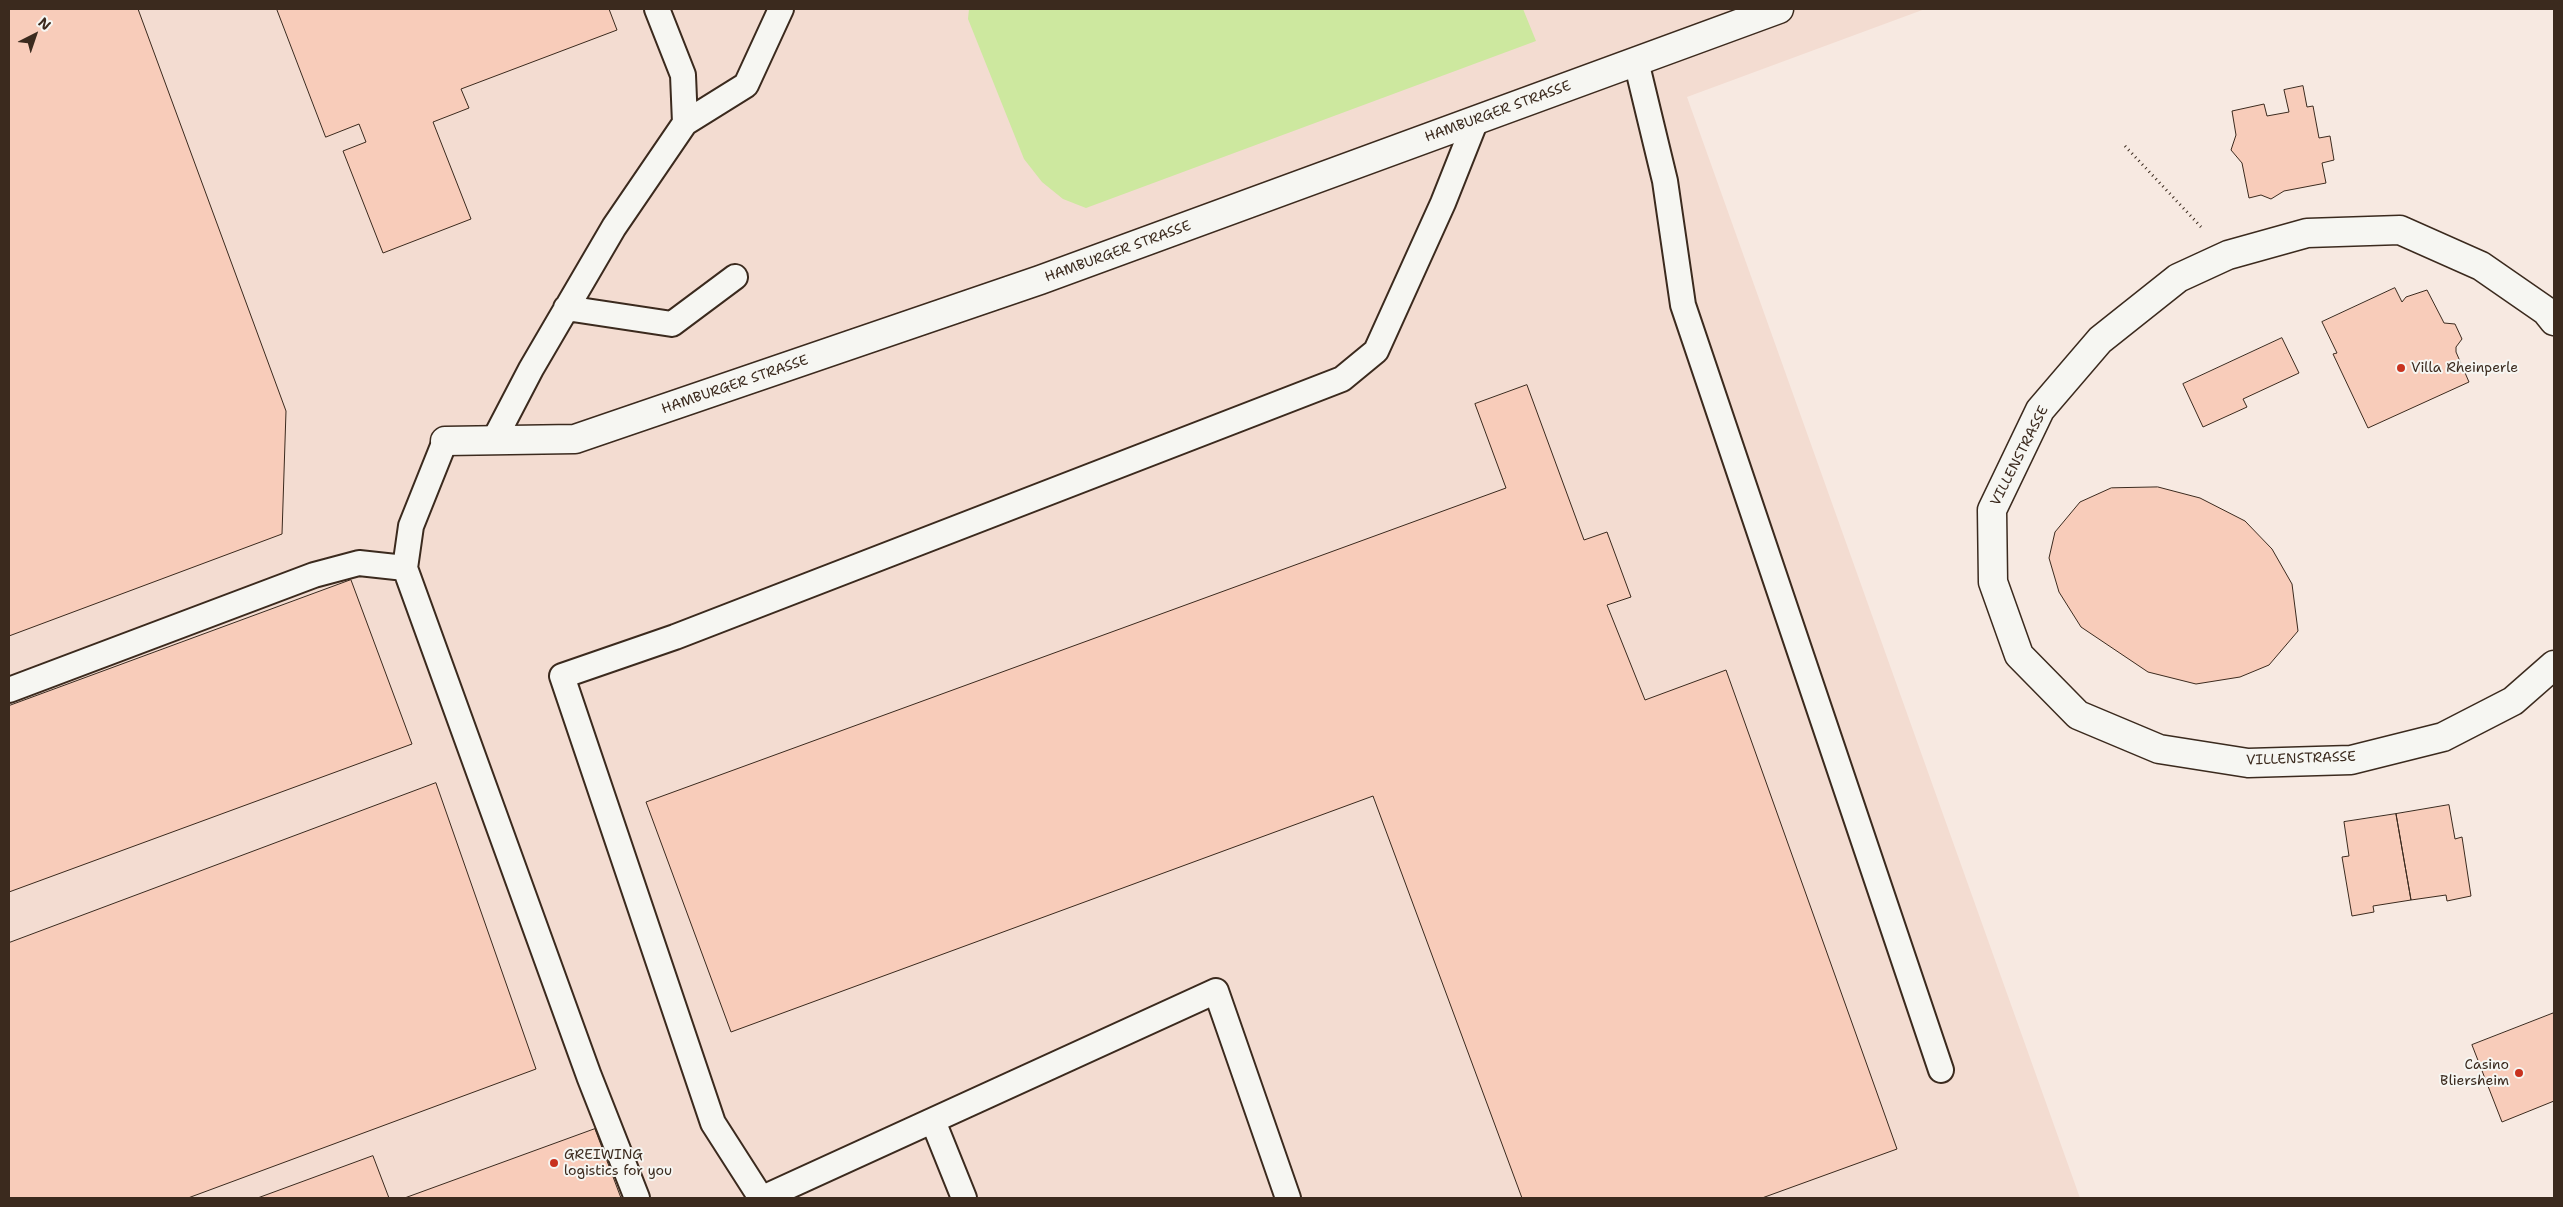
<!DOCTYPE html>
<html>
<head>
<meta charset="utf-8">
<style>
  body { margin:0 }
  #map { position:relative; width:2563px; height:1207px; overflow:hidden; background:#f7e9e1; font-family:"Shantell Sans",sans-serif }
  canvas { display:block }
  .frame { position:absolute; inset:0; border:10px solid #3b2a1e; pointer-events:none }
  .north { position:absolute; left:10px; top:10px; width:50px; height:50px; -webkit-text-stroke:4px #f6f6f2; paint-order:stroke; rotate:41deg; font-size:14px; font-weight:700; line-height:20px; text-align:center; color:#3b2a1e }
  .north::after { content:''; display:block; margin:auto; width:18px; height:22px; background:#3b2a1e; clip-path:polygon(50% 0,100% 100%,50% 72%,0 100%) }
</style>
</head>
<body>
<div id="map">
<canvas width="2563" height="1207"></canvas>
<div class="frame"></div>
<div class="north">N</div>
</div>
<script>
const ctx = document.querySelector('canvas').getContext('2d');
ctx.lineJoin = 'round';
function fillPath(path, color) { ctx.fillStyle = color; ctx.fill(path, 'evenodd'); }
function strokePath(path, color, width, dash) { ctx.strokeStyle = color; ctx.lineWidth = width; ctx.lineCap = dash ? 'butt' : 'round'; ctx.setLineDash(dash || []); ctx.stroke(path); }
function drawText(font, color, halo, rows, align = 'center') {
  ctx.font = font + ' "Shantell Sans",sans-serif'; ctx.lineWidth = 4; ctx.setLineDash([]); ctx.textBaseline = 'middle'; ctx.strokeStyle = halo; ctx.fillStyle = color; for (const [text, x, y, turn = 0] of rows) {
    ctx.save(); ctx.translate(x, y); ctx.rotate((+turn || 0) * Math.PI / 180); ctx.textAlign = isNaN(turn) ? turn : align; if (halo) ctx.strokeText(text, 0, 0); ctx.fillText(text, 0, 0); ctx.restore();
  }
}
const built = new Path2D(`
  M9,9H1925L1687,97L2080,1198H9Z`);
const green = new Path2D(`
  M969,9H1523L1536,41L1086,208L1063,199L1042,182L1024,159L968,19Z`);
const building = new Path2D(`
  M9,9H138L286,411L282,534L9,636Z
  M277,9H609L617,30L461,89L469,108L433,122L471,219L383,253L343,151L366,142L359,124L326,137Z
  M2303,86L2307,107L2313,106L2319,138L2330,136L2334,160L2322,163L2326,183L2284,191L2271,199L2261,195L2249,198L2242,163L2231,150L2236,135L2232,111L2264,104L2267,116L2289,112L2284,90Z
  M2395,288L2402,302L2406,297L2427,290L2442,319L2444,323L2455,324L2462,339L2456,347V352L2469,382L2368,428L2333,354L2337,353L2322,322Z
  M2282,338L2299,373L2243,399L2247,407L2203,427L2183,384Z
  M1527,385L1584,540L1607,532L1631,597L1607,605L1645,700L1726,670L1897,1149L1762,1198H1522L1373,796L731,1032L646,802L1506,488L1475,404Z
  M2158,487L2200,498L2245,521L2272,549L2292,584L2298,631L2269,665L2240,677L2196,684L2148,672L2081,627L2059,592L2049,558L2055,532L2080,502L2111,488Z
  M351,580L412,744L9,892V706Z
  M436,783L536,1069L188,1198H9V943Z
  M2449,805L2455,839L2462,837L2471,896L2447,901L2446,895L2411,900L2396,814Z
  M2396,814L2411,900L2373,906L2374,912L2352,916L2342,857L2349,856L2344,822Z
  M2554,1013V1101L2502,1122L2472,1045Z
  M595,1129L621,1198H405Z
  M373,1156L389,1198H258Z`);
const path = new Path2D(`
  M2125,146L2203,229`);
const service = new Path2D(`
  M1636,61L1665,181L1683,305L1941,1070
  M685,123L746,85L781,9
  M566,308L672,324L735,277
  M494,440L531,369L614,227L685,123L683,75L657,9
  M445,441L411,526L405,568L589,1076L637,1198
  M9,690L314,575L359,563L405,568
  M933,1121L964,1198
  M761,1198L713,1123L562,676L675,637L1342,379L1376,351L1443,203L1476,120
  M763,1198L1216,991L1288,1198`);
const minor = new Path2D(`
  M2554,321L2546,311L2481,266L2400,230L2307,233L2228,255L2178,278L2100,340L2040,410L1992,510L1993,582L2019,655L2078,715L2159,749L2248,763L2351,760L2443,737L2513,701L2554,665
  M445,441L575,439L1040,280L1779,9`);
const markers = [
  [2401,368,5,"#c8321e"],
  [2519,1073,5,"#c8321e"],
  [554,1163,5,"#c8321e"]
];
const streetNames = [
  ["HAMBURGER STRASSE",1498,112,-20],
  ["HAMBURGER STRASSE",1118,252,-20],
  ["HAMBURGER STRASSE",735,385,-19],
  ["VILLENSTRASSE",2020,456,-63],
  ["VILLENSTRASSE",2301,759,-2]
];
const poiNames = [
  ["Villa Rheinperle",2411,368],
  ["Casino",2509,1065,"right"],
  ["Bliersheim",2509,1081,"right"],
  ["GREIWING",564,1155],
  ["logistics for you",564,1171]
];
fillPath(built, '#f3dcd1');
fillPath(green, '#cde89f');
fillPath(building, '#f8ccba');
strokePath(building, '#3b2a1e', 1);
strokePath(service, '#3b2a1e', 28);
strokePath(minor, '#3b2a1e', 31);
strokePath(path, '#3b2a1e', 3, [1, 4]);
strokePath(service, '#f6f6f2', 24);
strokePath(minor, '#f6f6f2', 28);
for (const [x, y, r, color] of markers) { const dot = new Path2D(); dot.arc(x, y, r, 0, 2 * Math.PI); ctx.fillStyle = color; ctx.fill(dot); strokePath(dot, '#f6f6f2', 2); }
drawText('14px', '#3b2a1e', '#f6f6f2', streetNames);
drawText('14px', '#3b2a1e', '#f6f6f2', poiNames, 'left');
</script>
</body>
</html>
